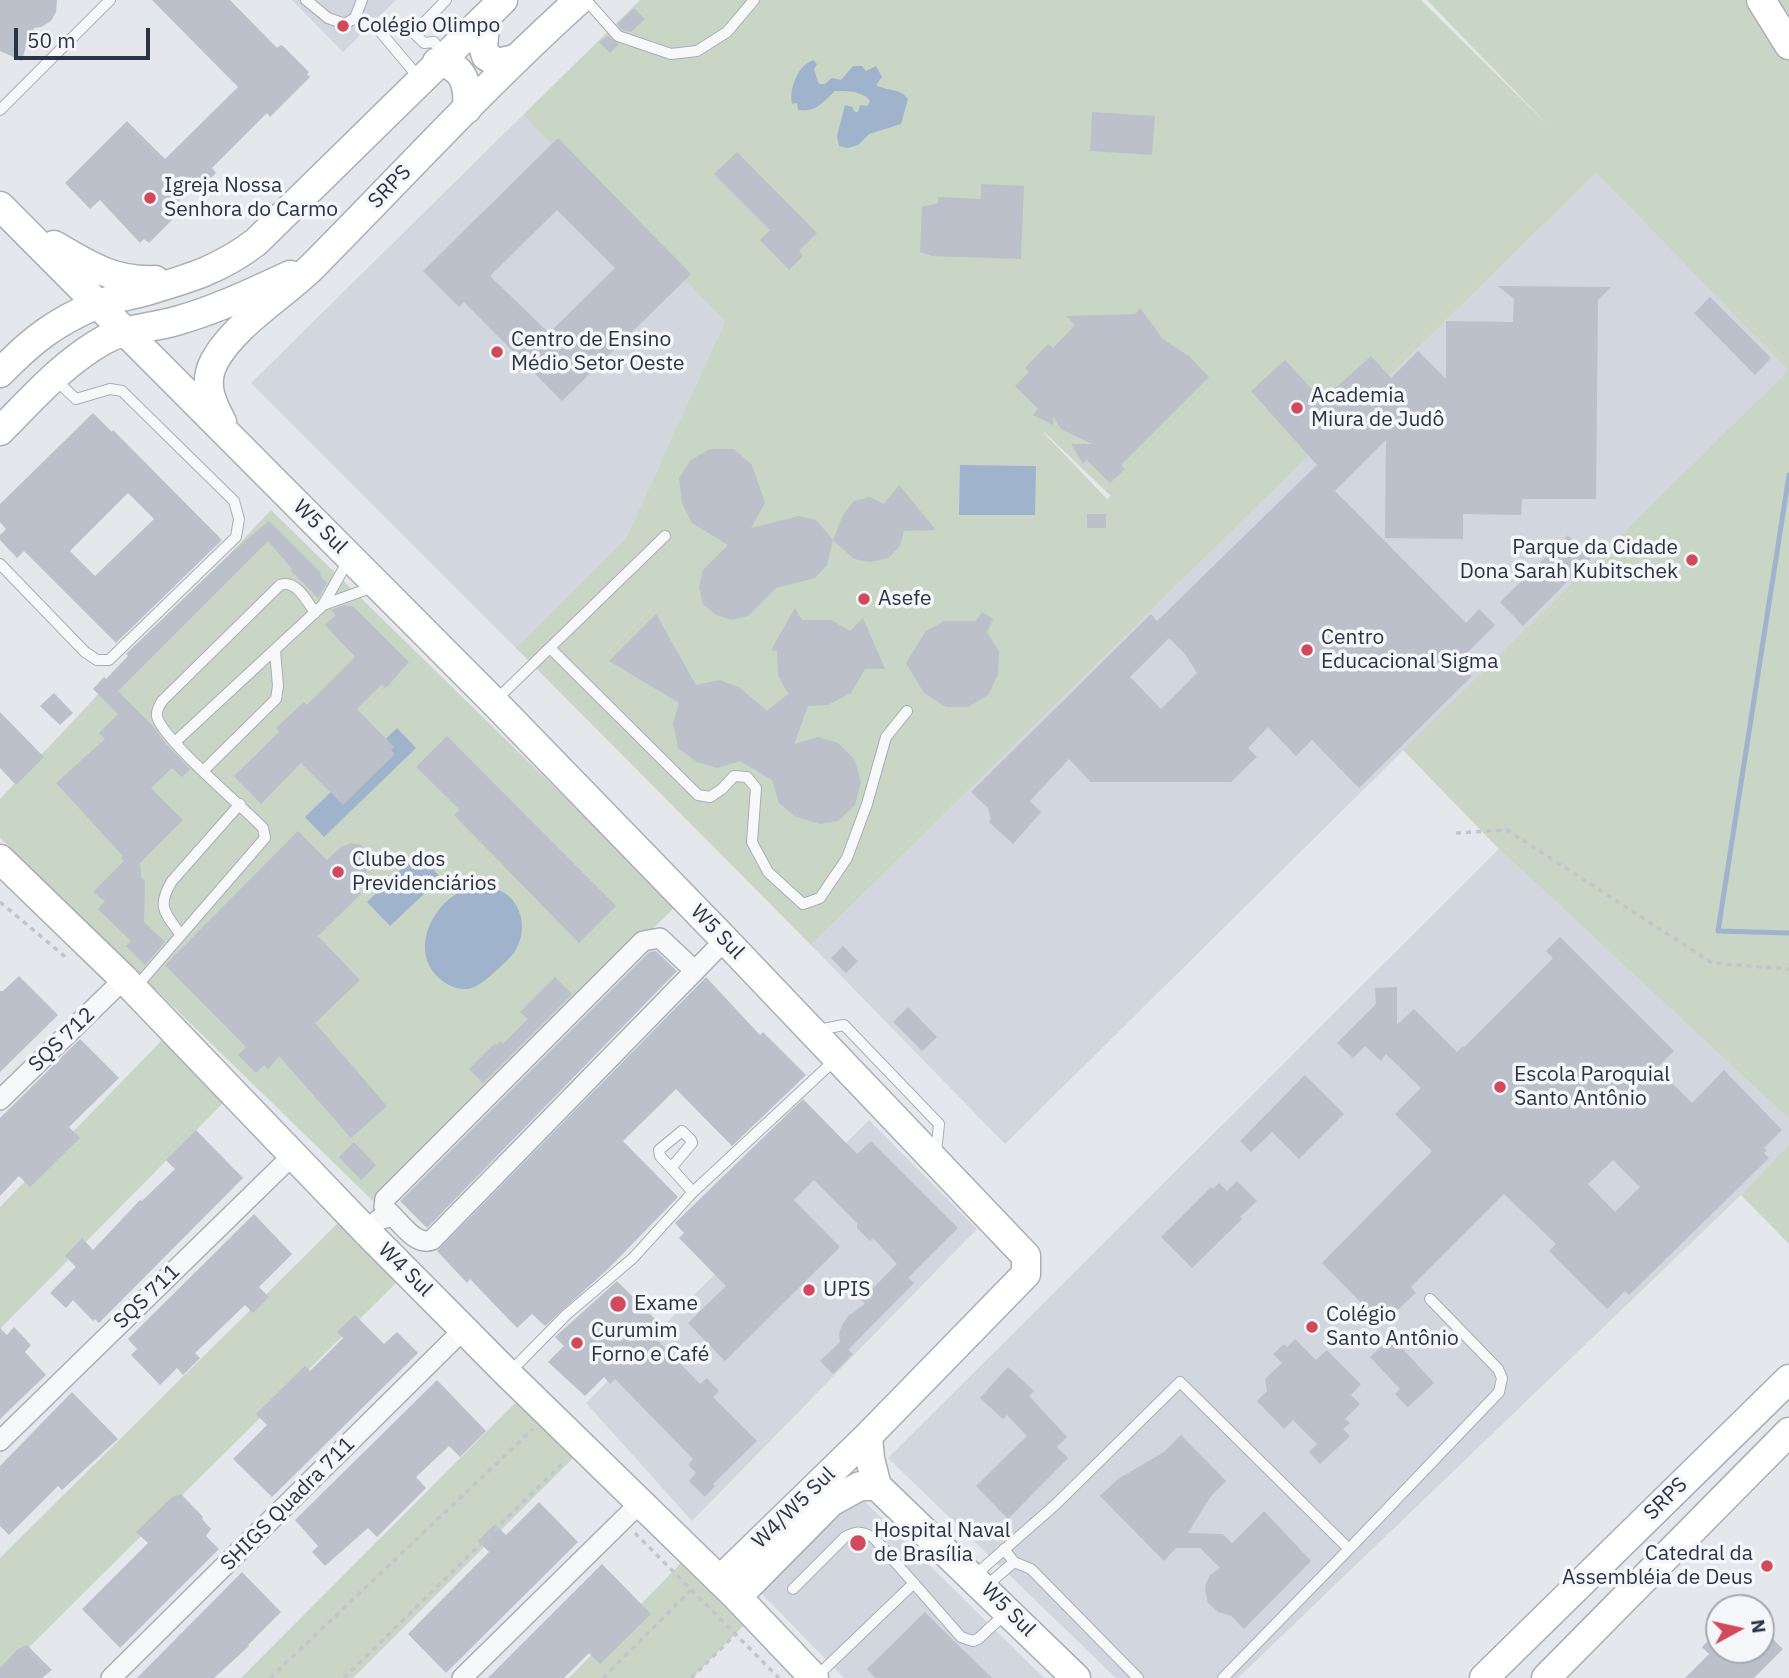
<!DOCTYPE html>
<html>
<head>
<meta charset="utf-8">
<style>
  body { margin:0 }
  #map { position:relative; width:1789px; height:1678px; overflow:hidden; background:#e4e7ec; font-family:"IBM Plex Sans",sans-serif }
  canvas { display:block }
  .north { position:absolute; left:1705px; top:1594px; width:70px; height:70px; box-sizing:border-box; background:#f4f6f9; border:2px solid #a4a8b1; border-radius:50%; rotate:82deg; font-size:19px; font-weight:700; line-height:28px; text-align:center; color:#2b3445 }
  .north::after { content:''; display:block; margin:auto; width:24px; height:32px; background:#d1495b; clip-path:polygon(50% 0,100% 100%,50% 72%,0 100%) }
  .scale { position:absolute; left:14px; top:28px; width:136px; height:32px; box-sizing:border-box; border:4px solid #2b3445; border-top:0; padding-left:9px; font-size:21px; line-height:24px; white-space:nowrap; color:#2b3445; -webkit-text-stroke:5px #f4f6f9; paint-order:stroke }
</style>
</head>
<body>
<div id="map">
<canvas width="1789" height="1678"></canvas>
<div class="north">N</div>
<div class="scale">50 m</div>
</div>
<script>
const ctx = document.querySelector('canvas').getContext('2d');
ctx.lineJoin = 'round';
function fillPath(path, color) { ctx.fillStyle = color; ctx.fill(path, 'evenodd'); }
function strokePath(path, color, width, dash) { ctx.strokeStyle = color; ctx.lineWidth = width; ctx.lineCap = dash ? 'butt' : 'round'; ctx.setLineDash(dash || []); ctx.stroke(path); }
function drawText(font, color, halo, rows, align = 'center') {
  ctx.font = font + ' "IBM Plex Sans",sans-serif'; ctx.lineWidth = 7; ctx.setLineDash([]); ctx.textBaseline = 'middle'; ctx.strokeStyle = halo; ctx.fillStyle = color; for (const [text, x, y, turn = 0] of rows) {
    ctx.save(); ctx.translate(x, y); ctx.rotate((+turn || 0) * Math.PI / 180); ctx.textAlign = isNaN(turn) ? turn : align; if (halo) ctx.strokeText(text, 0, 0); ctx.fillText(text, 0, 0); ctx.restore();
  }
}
const built = new Path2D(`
  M292,0H396L343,52Z
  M523,115L725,321L626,538L516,648L251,383Z
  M1596,173L1788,370L1005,1144L811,945Z
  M1499,849L1789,1119V1144L1741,1195L1238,1678H1116L888,1458Z
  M869,1120L977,1229L692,1521L586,1403Z
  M858,1495L1044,1678H844L759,1591Z`);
const green = new Path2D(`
  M640,0H1421L1550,127L1427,0H1789V1119L1499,849L1403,750L1788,370L1596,173L811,945L516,648L626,538L725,321L523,115ZM1043,432H1044L1111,496L1107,499Z
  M271,510L676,906L374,1202L0,838V799Z
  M165,1037L227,1099L0,1329V1207Z
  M1789,1144V1244L1741,1195Z
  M338,1223L396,1283L0,1676V1558Z
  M523,1395L579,1452L353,1678H241Z
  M684,1560L747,1622L692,1678H569Z`);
const water = new Path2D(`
  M813,60L817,64L814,70L819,84H825L832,78L841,80L853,66H862L866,71L876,66L882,77L876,85C888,92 899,87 908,99L901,124L869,134L858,145L848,148L839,146L837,136L845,105L852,107L855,112H858L860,105L867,106L870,101C863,91 847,91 835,91C824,101 816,113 798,110L797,103L792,104C789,87 798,66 813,60Z
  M960,465L1036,466L1035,515H959Z
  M397,728L416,748L324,837L305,817Z
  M418,853L441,878L390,926L367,902Z
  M482,886C489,888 497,889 503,892C524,905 528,934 513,954C509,959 503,964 498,969C490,976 478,988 467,989C456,990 445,984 438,977C412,952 429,911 456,894C463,890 474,888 482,886Z`);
const stream = new Path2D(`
  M1789,475L1718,931L1789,933`);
const building = new Path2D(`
  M0,0H57L56,12L51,21L41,27L34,28L33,31L30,30L22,61L0,51Z
  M152,0H230L277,48L281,45L283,46L309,72L307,74L310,77L270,117L267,113L212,168L216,173L195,194L191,189L169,211L175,217L149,243L144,239L140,243L100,200L90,209L65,183L127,121L165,159L238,87Z
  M634,8L645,19L631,32L622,30L617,24Z
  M608,36L619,44L610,53L599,42Z
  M1092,112L1155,116L1152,155L1090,151Z
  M558,138L691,274L562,401L464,302L459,307L423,271ZM557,210L615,268L549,333L490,276Z
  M737,152L817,233L799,251L803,256L789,270L760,240L770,230L714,174Z
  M981,184L1024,186L1021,259L932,256L920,252L922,207L938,203V197L981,199Z
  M1498,286L1611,287L1598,300L1596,499H1522L1521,515L1463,514V539L1385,538L1386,440L1335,491L1466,623L1479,609L1495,625L1467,653L1476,663L1467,672L1472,676L1359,788L1312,740L1296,756L1268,727L1248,748L1257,757L1231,782H1091L1069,759L1030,801L1041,812L1013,844L989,822L991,819L988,808L971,792L1151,614L1157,621L1317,465L1251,391L1285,360L1322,400L1371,356L1391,378L1418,351L1446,379V321L1513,322L1514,299ZM1169,638L1185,654L1197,673L1161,709L1130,677Z
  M1710,297L1771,358L1755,375L1694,313Z
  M1140,308L1163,339L1190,357L1209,377L1121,465L1125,469L1110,483L1087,460L1083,464L1071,444H1092L1061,429L1053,416V425L1033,415L1038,409L1015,386L1029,372L1025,368L1048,344L1053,348L1075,325L1066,316L1135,314Z
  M93,413L112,432L113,430L222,540L116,643L24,551L17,558L0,540V535L6,529L0,522V504ZM128,493L154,519L95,576L70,551Z
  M710,449H734L752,465L765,503L751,528L799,516L816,520L833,540L843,515L854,501L870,497L884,504L899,485L936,530L904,531L900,546L888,558L870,562L854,559L833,540L827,565L815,578L776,588L748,616L732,620L716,615L703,604L699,587L703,570L728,545L692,523L682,503L679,478L691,460Z
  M1087,514H1106V528H1087Z
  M269,521L320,572L321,577L327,583L318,598L291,571L292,569L268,541L118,691L153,726L166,744L190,769L182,777L172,768L151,788L183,820L140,863L141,877L145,881L144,922L165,942L145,965L126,946L131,941L98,909L105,901L93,892L124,861L121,858L123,856L56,783L105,739L99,733L118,714L93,689L104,677L106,679L128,656L126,654L233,551Z
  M1568,535L1591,558L1523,626L1500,602Z
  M344,605L354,607L409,662L386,688L382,684L357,709L394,747L391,750L395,754L343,805L301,763L261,804L234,776L279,732L276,728L304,702L307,705L355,657L325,625L336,615L331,610Z
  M795,608L802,620H831L850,631L863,618L885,669H865L851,693L828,705L808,706L794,744L818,737L838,743L855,760L861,782L855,805L838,821L820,824L796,817L779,803L772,780L740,761L717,768L697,762L678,748L673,723L679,703L609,661L656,614L696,685L719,680L739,687L767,711L788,694L778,675L777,651L771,650Z
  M982,612L993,619L987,632L999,651L998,675L988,695L968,707H946L924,693L906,663L926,631L944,621H976Z
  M54,693L73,713L60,725L40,706Z
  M0,712L44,757L16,785L0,768Z
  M447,736L616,906L579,943L454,815L460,810L416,767Z
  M298,831L327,860L341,847L351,843L361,845L369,856L367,871L352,885L361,894L318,936L360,980L315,1023L387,1106L351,1138L279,1056L268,1070L264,1065L256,1073L238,1055L246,1047L165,965Z
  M1560,937L1674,1051L1657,1068L1692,1103L1724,1070L1782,1130L1764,1148L1767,1150L1764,1153L1769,1158L1629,1295L1625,1291L1607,1309L1549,1251L1556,1244L1504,1194L1411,1287L1416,1293L1382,1324L1322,1263L1432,1151L1395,1114L1421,1088L1386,1054L1381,1061L1365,1046L1353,1058L1337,1043L1376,1004L1375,988L1397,987V1025L1414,1009L1457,1052L1463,1046L1464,1047L1553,958L1546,951ZM1613,1160L1640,1187L1615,1212L1588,1184Z
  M843,946L858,961L846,973L831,958Z
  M656,951L677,971L427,1228L400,1201L649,952Z
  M19,976L58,1015L0,1072V991H3Z
  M555,977L572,994L483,1083L469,1069L495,1043L496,1045L501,1041L503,1044L528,1019L520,1012Z
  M706,977L760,1035L763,1032L806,1075L732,1146L676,1089L623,1141L678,1197L608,1269L545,1326L532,1314L517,1328L470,1279L467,1283L437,1251Z
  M908,1007L937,1037L922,1051L893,1022Z
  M80,1039L119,1078L69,1127L80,1138L30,1187L19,1176L0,1196V1118Z
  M1305,1075L1344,1114L1299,1159L1272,1132L1251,1152L1240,1141Z
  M803,1099L857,1154L871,1141L958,1228L908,1278L914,1283L848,1350L853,1354L833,1374L820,1361L840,1342L839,1334L842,1325L848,1316L865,1304L861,1300L897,1264L873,1238L870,1241L857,1228V1223L814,1180L794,1200L840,1247L725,1361L688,1323L726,1286L679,1238L684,1233L675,1223Z
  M196,1130L243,1178L99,1323L95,1319L93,1321L73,1300L66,1308L50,1293L76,1267L65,1256L82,1238L93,1250L140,1200L142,1201L175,1169L166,1160Z
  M354,1142L376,1165L361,1180L339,1157Z
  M1237,1181L1257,1201L1240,1217L1242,1219L1192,1268L1161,1237L1211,1187L1213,1189L1219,1183L1227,1191Z
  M254,1214L292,1254L259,1287L269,1297L253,1313L245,1305L195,1353L200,1358L183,1375L177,1368L160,1385L131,1355L137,1349L128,1339Z
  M617,1281L665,1329L655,1338L700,1384L707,1378L719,1391L713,1397L757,1441L713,1484L715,1486L705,1497L689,1481L696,1473L688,1465L693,1459L615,1379L610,1384L604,1377L585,1396L548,1362L564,1346L555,1337Z
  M355,1315L384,1344L397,1332L418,1353L272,1497L233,1459L267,1425L256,1414L305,1366L310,1371L343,1338L337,1332Z
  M14,1327L31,1345L25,1352L46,1375L0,1419V1328L7,1335Z
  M1392,1337L1434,1383L1408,1407L1395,1394L1400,1389L1370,1357Z
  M1295,1339L1316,1360L1327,1350L1361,1384L1351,1395L1360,1404L1345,1419L1350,1423L1343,1429L1350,1436L1320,1464L1309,1452L1317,1444L1293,1420L1284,1429L1257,1401L1267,1391L1265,1379L1282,1363L1273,1354L1284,1344L1287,1347Z
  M1008,1367L1034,1391L1029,1396L1067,1437L1057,1447L1068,1458L1008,1519L976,1486L1027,1436L1007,1415L1003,1419L980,1398Z
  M437,1380L486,1431L460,1457L449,1446L416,1477L426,1488L377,1537L368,1528L325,1566L312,1552L318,1546L295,1520Z
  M72,1392L118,1439L62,1490L58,1486L9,1535L0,1526V1466Z
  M1181,1435L1226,1481L1211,1496L1188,1533L1223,1534L1232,1543L1264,1511L1311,1561L1244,1629L1231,1616L1218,1612L1208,1603L1205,1590L1206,1583L1210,1575L1220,1568L1200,1548H1176L1164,1561L1100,1496L1118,1479L1164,1452Z
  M181,1494L203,1517L202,1519L211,1529L206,1536L219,1549L120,1648L82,1609L148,1543L136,1532L172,1497Z
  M539,1502L578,1542L446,1673L408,1634L489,1552L478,1541L495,1524L506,1535Z
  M602,1564L651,1614L600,1664L589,1653L564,1678H488Z
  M242,1572L281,1612L248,1645L249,1646L214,1678H137Z
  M925,1612L956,1643L992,1678H875L867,1669Z
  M1761,1627L1783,1649L1754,1678H1685L1709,1654L1702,1647L1719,1630V1650H1761Z
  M27,1645L52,1670L42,1678H0V1668L18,1649Z`);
const path = new Path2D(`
  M1456,833L1507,830L1712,963L1789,969
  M0,902L69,960
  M635,1533L779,1678
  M270,1678L533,1429
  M344,1678L565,1461
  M603,1678L691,1590
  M691,1678L737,1633`);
const lane = new Path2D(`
  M306,0L328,18L345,24L355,18L362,0
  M586,0L618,36L671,54L697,51L727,32L754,0
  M355,18L378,29L420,79
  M444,56L434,42L424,43L414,33L446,0
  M0,110L110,0
  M0,564L85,652L97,660H109L236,537L239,519L234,501L122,391L110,389L76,399L56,380
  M323,605L376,586
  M550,648L698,795L710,797L722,789L734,776L747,777L756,788L752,842L768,872L803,904L820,898L847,858L867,804L886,737L907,711
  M497,699L665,536
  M175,742L323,605L349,559
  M203,771L276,699L278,686L275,651
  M181,935C165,913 156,907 172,881L240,804
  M136,987L265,838L263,828C244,808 160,737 157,716C156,710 160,705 162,701L280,585C296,579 307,601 315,613
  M818,1030L844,1025L939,1124L936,1153
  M693,1192L836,1059
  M509,1373L566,1315L633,1258L693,1192L660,1156L659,1150L682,1131L691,1140L692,1143L671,1168
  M1004,1549L1014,1562L1031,1569L1138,1678
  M1349,1549L1499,1392L1502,1378L1498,1369L1430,1299
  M974,1576L1055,1505L1180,1382L1349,1549L1223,1678
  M985,1587L1014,1562
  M793,1589L845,1537C857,1531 862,1531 874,1538L961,1637L973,1641L978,1639L1005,1614
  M816,1677L914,1583`);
const street = new Path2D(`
  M0,1100L124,979
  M393,1216L384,1207L385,1199L643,941L660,938L695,971
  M366,1231L378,1220L393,1216C403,1226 417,1246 432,1240L725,940
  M0,1441L294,1154
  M111,1678L464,1329
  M462,1678L641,1502`);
const secondary = new Path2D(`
  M1761,0L1789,45
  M486,17L483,46L486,56L498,63L514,59
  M437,62C464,65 469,85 467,109
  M0,206L494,702L725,940L1026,1256V1274L868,1436L720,1580
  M54,245C89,265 113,282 155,280
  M0,373C31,341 55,322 96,305C111,299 127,296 143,292C187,279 218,271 256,242L503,0
  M222,422C211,402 203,383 214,362C234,324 283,296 313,266C401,177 486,84 579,0
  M0,431C32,399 63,363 104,340C127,328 152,328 176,321C216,310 253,292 290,275
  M0,859L124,979L366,1231L508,1374L737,1597L814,1678
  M868,1436L870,1459L877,1486L1076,1678
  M737,1597L831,1502L860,1486H877
  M1484,1678L1789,1379
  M1546,1678L1789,1432`);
const markers = [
  [343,26,7,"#d1495b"],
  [150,198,7,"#d1495b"],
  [497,352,7,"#d1495b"],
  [1297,408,7,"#d1495b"],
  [1692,560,7,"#d1495b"],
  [864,599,7,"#d1495b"],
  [1307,650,7,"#d1495b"],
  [338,872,7,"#d1495b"],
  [1500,1087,7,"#d1495b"],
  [809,1290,7,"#d1495b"],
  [618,1304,9,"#d1495b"],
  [1312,1327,7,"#d1495b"],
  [577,1343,7,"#d1495b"],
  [858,1543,9,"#d1495b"],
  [1767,1566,7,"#d1495b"]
];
const poiNames = [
  ["Colégio Olimpo",357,26],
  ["Igreja Nossa",164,186],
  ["Senhora do Carmo",164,210],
  ["Centro de Ensino",511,340],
  ["Médio Setor Oeste",511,364],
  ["Academia",1311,396],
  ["Miura de Judô",1311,420],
  ["Parque da Cidade",1678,548,"right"],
  ["Dona Sarah Kubitschek",1678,572,"right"],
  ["Asefe",878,599],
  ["Centro",1321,638],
  ["Educacional Sigma",1321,662],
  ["Clube dos",352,860],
  ["Previdenciários",352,884],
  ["Escola Paroquial",1514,1075],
  ["Santo Antônio",1514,1099],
  ["UPIS",823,1290],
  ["Exame",634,1304],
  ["Colégio",1326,1315],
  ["Santo Antônio",1326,1339],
  ["Curumim",591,1331],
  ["Forno e Café",591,1355],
  ["Hospital Naval",874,1531],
  ["de Brasília",874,1555],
  ["Catedral da",1753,1554,"right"],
  ["Assembléia de Deus",1753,1578,"right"]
];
const streetNames = [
  ["SRPS",390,187,-46],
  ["W5 Sul",320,527,45],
  ["W5 Sul",717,932,46],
  ["SQS 712",62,1040,-44],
  ["W4 Sul",405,1270,45],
  ["SQS 711",147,1297,-44],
  ["SRPS",1666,1499,-44],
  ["SHIGS Quadra 711",288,1504,-45],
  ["W4/W5 Sul",794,1508,-44],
  ["W5 Sul",1008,1610,45]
];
fillPath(built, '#d2d6de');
fillPath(green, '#c9d6c5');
fillPath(water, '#9fb4cc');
strokePath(stream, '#9fb4cc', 5);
fillPath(building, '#bbc0ca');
strokePath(lane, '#a9aeb7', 12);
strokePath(street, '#a9aeb7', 22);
strokePath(secondary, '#a9aeb7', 31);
strokePath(path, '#c2c5cb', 3.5, [5, 5]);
strokePath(lane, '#f7f8fa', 10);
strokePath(street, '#f7f8fa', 19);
strokePath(secondary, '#fff', 28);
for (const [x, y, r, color] of markers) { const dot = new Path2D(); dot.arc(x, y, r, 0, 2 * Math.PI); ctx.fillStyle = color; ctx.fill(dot); strokePath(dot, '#f4f6f9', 2.5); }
drawText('21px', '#2b3445', '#f4f6f9', poiNames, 'left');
drawText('21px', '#2b3445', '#f4f6f9', streetNames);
</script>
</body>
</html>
